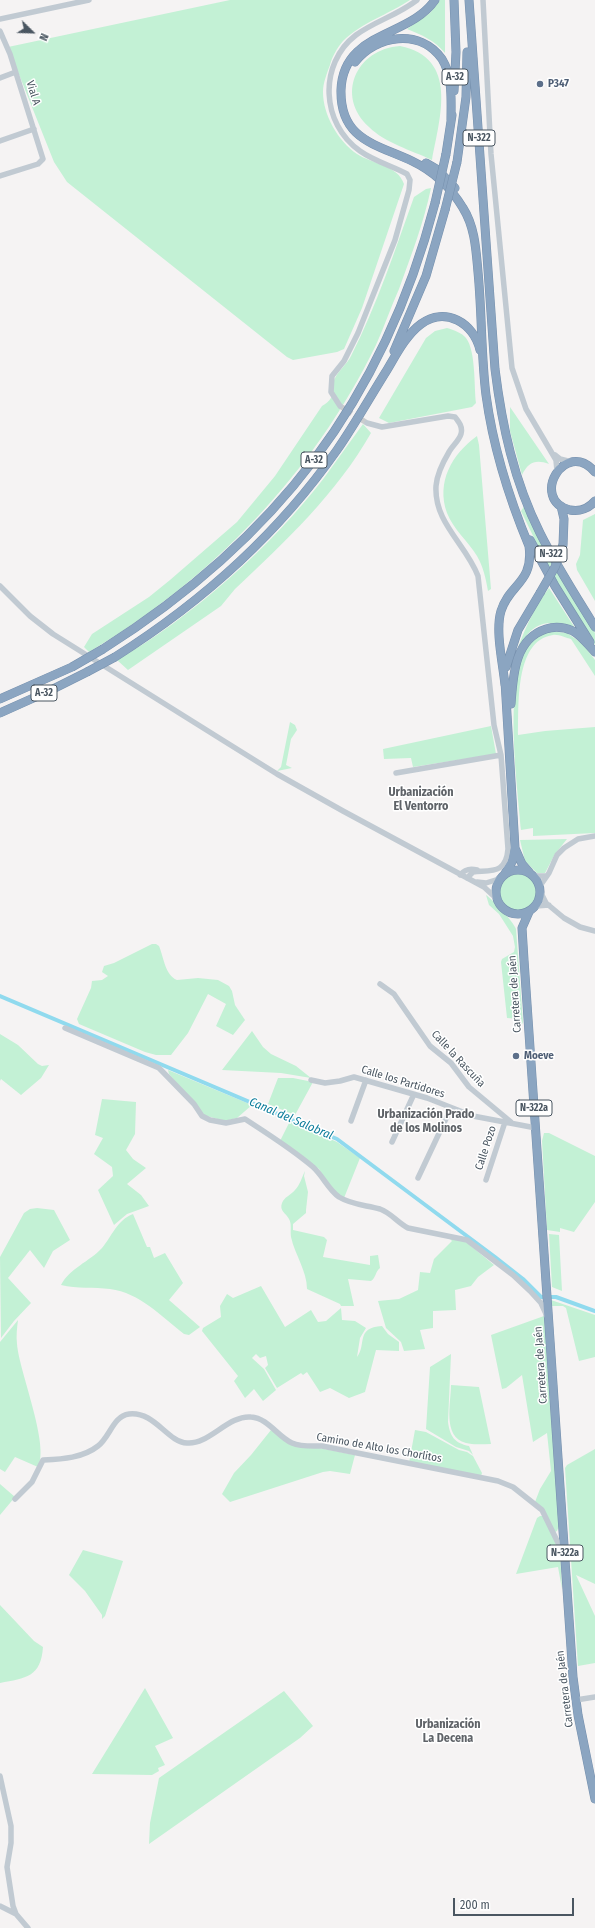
<!DOCTYPE html>
<html>
<head>
<meta charset="utf-8">
<style>
  body { margin:0 }
  #map { position:relative; width:595px; height:1928px; overflow:hidden; background:#f5f3f3; font-family:"Fira Sans Condensed",sans-serif }
  canvas { display:block }
  .north { position:absolute; left:12px; top:12px; width:40px; height:40px; -webkit-text-stroke:3px #fff; paint-order:stroke; rotate:113deg; font-size:11px; font-weight:700; line-height:16px; text-align:center; color:#4a5661 }
  .north::after { content:''; display:block; margin:auto; width:14px; height:18px; background:#4a5661; clip-path:polygon(50% 0,100% 100%,50% 72%,0 100%) }
  .scale { position:absolute; left:453px; top:1898px; width:121px; height:18px; box-sizing:border-box; border:2px solid #4a5661; border-top:0; padding-left:5px; font-size:12px; line-height:14px; white-space:nowrap; color:#4a5661; -webkit-text-stroke:3px #fff; paint-order:stroke }
</style>
</head>
<body>
<div id="map">
<canvas width="595" height="1928"></canvas>
<div class="north">N</div>
<div class="scale">200 m</div>
</div>
<script>
const ctx = document.querySelector('canvas').getContext('2d');
ctx.lineJoin = 'round';
function fillPath(path, color) { ctx.fillStyle = color; ctx.fill(path, 'evenodd'); }
function strokePath(path, color, width, dash) { ctx.strokeStyle = color; ctx.lineWidth = width; ctx.lineCap = dash ? 'butt' : 'round'; ctx.setLineDash(dash || []); ctx.stroke(path); }
function drawText(font, color, halo, rows, align = 'center') {
  ctx.font = font + ' "Fira Sans Condensed",sans-serif'; ctx.lineWidth = 3; ctx.setLineDash([]); ctx.textBaseline = 'middle'; ctx.strokeStyle = halo; ctx.fillStyle = color; for (const [text, x, y, turn = 0] of rows) {
    ctx.save(); ctx.translate(x, y); ctx.rotate((+turn || 0) * Math.PI / 180); ctx.textAlign = isNaN(turn) ? turn : align; if (halo) ctx.strokeText(text, 0, 0); ctx.fillText(text, 0, 0); ctx.restore();
  }
}
const green = new Path2D(`
  M230,0H410C389,14 361,23 343,41C337,48 332,57 330,65C327,73 323,83 323,92C323,115 338,141 357,154C372,164 398,165 404,184L362,308L344,349L337,352L293,360L287,357L67,182L54,162L8,47Z
  M440,0H445V53C434,40 422,35 407,29L430,13Z
  M400,46C459,58 440,117 432,160C411,150 385,143 369,127C335,96 356,49 400,46Z
  M431,188C424,222 411,256 399,289C391,307 384,327 376,345C313,474 212,579 89,652L84,647L92,634L149,597L170,580L237,522L275,476L322,406C339,396 329,389 335,378C339,370 347,364 351,356C377,305 395,250 414,197L426,189Z
  M447,328C454,330 462,333 466,338C476,351 474,387 476,403L472,407L389,423L379,418L426,338L435,331Z
  M510,407L549,464C536,459 528,462 522,475L510,431Z
  M363,424L371,433C337,493 285,542 235,589L221,606L128,670L117,660C191,618 272,546 324,478C337,460 350,442 363,424Z
  M477,436L479,445L491,589L488,591C486,579 483,566 477,556C468,541 453,529 447,513C436,482 452,454 477,436Z
  M525,505L552,562L549,569L521,511Z
  M595,514V601L577,570L576,564L580,555L583,520Z
  M557,570L595,633V645L553,577Z
  M549,588L575,628C541,616 528,626 514,658C523,634 533,608 549,588Z
  M548,631L567,633L583,644L595,660V676L571,639C566,638 558,634 553,635C514,640 519,708 518,735L545,731L595,727V833L533,836V828L521,830C518,788 501,671 532,641C536,637 543,634 548,631Z
  M290,722L295,725L297,730L291,739L286,765L292,768L277,771L281,767Z
  M491,726L496,754L413,767L411,758L384,759L383,749Z
  M567,839L555,854L545,873H537L525,861L520,840Z
  M499 892a19 19 0 1 1 38 0a19 19 0 1 1-38 0Z
  M486,895C493,900 513,921 516,929L523,1022L520,1029L517,1027L519,1019L507,1018L501,962L502,959L514,952L515,947L513,936L499,914L489,905Z
  M152,944H156L159,946C164,958 165,975 177,980L198,978L218,980L229,986L232,991L235,1005L245,1020L233,1035L216,1026L226,1004L208,994L188,1033L171,1055H156L145,1052L79,1024L77,1019L91,988L92,981L102,980L108,976L102,972L104,966L114,963Z
  M252,1031L263,1047L271,1054L296,1066L311,1078L281,1073L222,1070Z
  M0,1034L18,1045L38,1064L42,1066L49,1065L41,1078L21,1095L1,1079L0,1081Z
  M168,1070L252,1105L237,1118L225,1121L203,1115L169,1074Z
  M278,1078H293L313,1082L295,1115L268,1104Z
  M102,1099L136,1102L135,1134L126,1150L133,1159L146,1168L127,1184L141,1195L149,1206L127,1214L114,1225L98,1190L113,1176L112,1167L94,1154L103,1138L95,1135Z
  M290,1121L337,1142L360,1158L344,1198L330,1188L319,1169L280,1141Z
  M544,1133H549L595,1156V1202L574,1232L560,1228V1232L547,1230L542,1141Z
  M305,1171L304,1176L308,1192L306,1210V1213L293,1224V1230L324,1237L327,1240L323,1257L370,1265V1256L378,1255L380,1268C375,1272 376,1278 371,1281L348,1279L354,1306H341L340,1304L307,1289C307,1271 295,1255 291,1237C290,1231 292,1224 289,1219C286,1213 279,1211 282,1203C284,1197 291,1195 295,1190C300,1185 302,1177 305,1171Z
  M37,1208L54,1210L70,1240L53,1251L44,1268L30,1250L8,1278L31,1303L14,1321L1,1338L0,1257L24,1213L30,1209Z
  M133,1214L147,1247H150L154,1258L165,1253L183,1283L169,1300L200,1327L189,1335L184,1334C161,1316 140,1293 110,1289C94,1287 77,1289 61,1285C70,1268 89,1262 102,1248C112,1236 117,1220 133,1214Z
  M549,1234L559,1235L562,1291L552,1287Z
  M448,1237L465,1241L494,1265L478,1277L471,1286L455,1290L456,1310L433,1311V1328L420,1330L425,1349L404,1351L401,1342L386,1328L378,1301L399,1299L418,1290L420,1272L430,1273L434,1259L452,1241Z
  M261,1286L285,1327L311,1310L318,1322L326,1321L341,1308L342,1320L355,1321L366,1328L360,1338L357,1357C367,1344 355,1328 382,1326L388,1334L399,1342V1351L376,1350L365,1392L349,1398L330,1388L320,1392L307,1372L303,1375L301,1373L277,1388L265,1368L268,1365L266,1356L260,1358L256,1354L252,1358L264,1369L276,1390L263,1401L254,1389L245,1398L234,1381L238,1376L202,1331L203,1328L221,1317L220,1306L227,1294L233,1298Z
  M551,1300L595,1315V1357L579,1361L566,1308L563,1306H551Z
  M544,1316L559,1526L557,1531L555,1532L535,1502L540,1489L551,1471L547,1433L533,1442L522,1375L506,1388L502,1389L491,1335Z
  M18,1320C17,1328 16,1336 17,1344C19,1371 50,1445 38,1467L15,1457L5,1472L0,1469V1342Z
  M451,1354L448,1422C450,1436 454,1443 469,1446L473,1455L469,1451L456,1447L426,1429L430,1367Z
  M451,1385L479,1387L491,1444C483,1444 473,1445 466,1443C442,1437 451,1403 451,1385Z
  M271,1430L288,1442L355,1455L350,1474L330,1471L323,1472L230,1502L222,1494L234,1473L251,1455Z
  M415,1430L426,1432L459,1450L467,1452L473,1456L482,1473L481,1476L409,1463Z
  M595,1449V1584L576,1575L595,1616V1663L578,1666L565,1468L567,1465Z
  M0,1484L15,1497L0,1515Z
  M540,1516H543L560,1550L562,1589L558,1567L516,1574L537,1518Z
  M83,1550L123,1561L105,1616L102,1619V1615L85,1591L69,1575Z
  M0,1605L34,1641L43,1647C41,1677 26,1678 0,1683Z
  M145,1688L173,1738L155,1746L165,1765L158,1768L159,1771L152,1775L92,1774Z
  M284,1691L313,1726L300,1738L149,1844L150,1823L159,1778Z`);
const canal = new Path2D(`
  M0,996L337,1139L495,1257L523,1279L541,1297H556L595,1311`);
const minorTunnel = new Path2D(`
  M340,406L367,423`);
const minor = new Path2D(`
  M483,0L491,154L512,368L526,409L556,460L557,471
  M0,19L89,0
  M0,31L10,54L43,159L38,164L0,176
  M0,78L13,73
  M0,141L34,129
  M340,406L331,392L332,376L344,361L358,333L395,240L409,190L410,180L407,174C392,166 374,161 360,151C321,124 318,64 356,35C375,21 398,15 417,0
  M367,423L382,427L448,416L455,417C459,422 463,427 461,434C459,441 452,446 449,452C443,462 437,474 436,486C434,523 466,544 478,576L494,725L501,755L508,849C506,874 492,870 473,872L467,878
  M555,455L560,459L572,462
  M0,586L30,616L53,634L224,741L277,774L343,811L484,887L497,899
  M396,773L501,755
  M460,875C465,869 470,868 477,870
  M534,876H546
  M477,882L486,883L502,878
  M540,886L549,873L557,855L564,848L578,839L595,836
  M541,893L546,903L564,918L580,927L595,931
  M536,906L549,905
  M380,984L394,994L430,1046L451,1063L469,1087L511,1122
  M65,1028L159,1068L194,1104L202,1116L210,1120L226,1123L245,1119C268,1134 292,1149 313,1167C323,1176 328,1189 339,1197C352,1205 366,1205 380,1209C391,1213 397,1222 408,1228L467,1240L513,1275L530,1291L541,1303L547,1316
  M311,1080L325,1083L340,1081L354,1077L427,1098L473,1116L536,1128
  M351,1121L366,1080
  M392,1142L414,1094
  M418,1178L451,1108
  M486,1180L505,1122
  M15,1499L32,1482L43,1460C62,1459 83,1458 98,1446C110,1437 113,1416 129,1414C155,1411 167,1442 187,1443C209,1445 228,1415 251,1417C268,1418 278,1437 292,1443C301,1447 312,1446 322,1446L498,1481L513,1487L542,1510L562,1551
  M576,1700L595,1697
  M0,1776L11,1826V1843L7,1867L13,1906L16,1914L28,1928
  M0,1906L16,1914`);
const highway = new Path2D(`
  M435,0C409,38 343,31 341,90C340,140 376,144 412,161C433,171 451,188 463,208C475,227 476,250 478,272C482,313 481,355 486,395C493,447 509,498 529,546C534,583 509,584 501,611C495,631 503,664 505,685
  M469,0L495,369C502,426 514,481 540,533C556,565 576,596 595,627
  M355,62C376,35 420,28 442,59C453,77 451,100 451,120
  M454,91L456,52L454,0
  M446,154L452,115
  M457,162L466,97L467,52
  M426,163L438,170L455,188
  M394,351L426,276L445,210
  M595,472C565,437 529,500 570,510C580,512 589,508 595,501
  M561,506L564,519L563,545
  M530,540L555,586L590,642
  M103,649C275,540 383,402 435,203
  M115,657C202,602 278,534 337,450C355,424 370,397 387,370C396,355 406,335 421,324C445,306 474,323 480,350
  M506,667L518,630L540,593
  M0,699L72,667
  M511,704C513,677 514,639 546,629C555,626 564,627 573,631C582,636 588,645 595,652
  M0,713L49,691L87,672
  M515,848L522,864L529,872
  M496 892a22 22 0 1 1 44 0a22 22 0 1 1-44 0Z
  M504,875L512,862L515,848L505,681
  M529,912L522,928L524,960L573,1677L578,1715L595,1799`);
const highwayBridge = new Path2D(`
  M435,203L446,154
  M445,210L457,162
  M540,593L555,567L563,545
  M72,667L103,649
  M87,672L115,657`);
const markers = [
  [540,84,4,"#5c6f8a"],
  [516,1056,4,"#5c6f8a"]
];
const shields = [
  [455,77,26],
  [479,138,32],
  [314,460,26],
  [551,554,32],
  [44,693,26],
  [534,1108,36],
  [565,1553,36]
];
const shieldNames = [
  ["A-32",455,77],
  ["N-322",479,138],
  ["A-32",314,460],
  ["N-322",551,554],
  ["A-32",44,693],
  ["N-322a",534,1108],
  ["N-322a",565,1553]
];
const serviceNames = [
  ["P347",548,84],
  ["Moeve",524,1056]
];
const streetNames = [
  ["Vial A",33,93,73],
  ["Carretera de Jaén",515,994,-94],
  ["Calle la Rascuña",458,1059,47],
  ["Calle los Partidores",403,1082,17],
  ["Calle Pozo",486,1148,-72],
  ["Carretera de Jaén",541,1365,-94],
  ["Camino de Alto los Chorlitos",379,1448,10],
  ["Carretera de Jaén",565,1689,-97]
];
const neighbourhoodNames = [
  ["Urbanización",421,793],
  ["El Ventorro",421,807],
  ["Urbanización Prado",426,1115],
  ["de los Molinos",426,1129],
  ["Urbanización",448,1725],
  ["La Decena",448,1739]
];
const waterNames = [
  ["Canal del Salobral",291,1119,23]
];
fillPath(green, '#c3f1d5');
strokePath(canal, '#90daee', 4);
strokePath(minorTunnel, '#caccce', 5.5, [5.5, 3]);
strokePath(highway, '#7690ad', 9);
strokePath(minor, '#c1cad2', 5.5);
strokePath(highway, '#8ba5c1', 8);
strokePath(highwayBridge, '#7690ad', 9, []);
strokePath(highwayBridge, '#8ba5c1', 8);
for (const [x, y, r, color] of markers) { const dot = new Path2D(); dot.arc(x, y, r, 0, 2 * Math.PI); ctx.fillStyle = color; ctx.fill(dot); strokePath(dot, '#fff', 1.5); }
for (const [x, y, w] of shields) { const box = new Path2D(); box.roundRect(x - w / 2, y - 8, w, 16, 3); ctx.fillStyle = '#fff'; ctx.fill(box); strokePath(box, '#4a5661', 1); }
drawText('bold 10px', '#4a5661', null, shieldNames);
drawText('bold 11px', '#4e5e75', '#fff', serviceNames, 'left');
drawText('11px', '#4a5661', '#fff', streetNames);
drawText('bold 12px', '#5f6368', '#fff', neighbourhoodNames);
drawText('italic 12px', '#0c7c9b', '#fff', waterNames);
</script>
</body>
</html>
